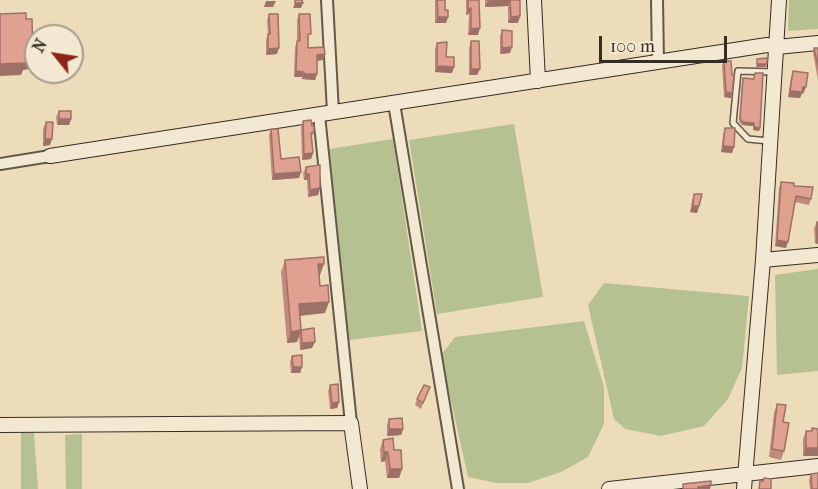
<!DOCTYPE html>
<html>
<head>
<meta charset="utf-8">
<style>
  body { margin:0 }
  #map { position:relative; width:818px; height:489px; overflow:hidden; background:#eddcb9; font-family:"IM FELL French Canon",serif }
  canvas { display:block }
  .north { position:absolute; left:24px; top:24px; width:60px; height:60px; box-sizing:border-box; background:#f3e8d2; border:2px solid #a79d8c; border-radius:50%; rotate:300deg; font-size:16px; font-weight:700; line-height:24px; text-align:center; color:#352d23 }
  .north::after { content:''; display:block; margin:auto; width:21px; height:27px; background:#8f2418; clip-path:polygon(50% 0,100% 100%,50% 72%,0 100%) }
  .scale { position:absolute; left:599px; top:36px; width:128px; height:27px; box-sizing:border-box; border:3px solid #352d23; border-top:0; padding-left:8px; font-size:18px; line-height:21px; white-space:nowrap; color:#352d23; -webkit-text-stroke:4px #f3e8d2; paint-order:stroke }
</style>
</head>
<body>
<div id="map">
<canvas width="818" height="489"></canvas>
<div class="north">N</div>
<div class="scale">100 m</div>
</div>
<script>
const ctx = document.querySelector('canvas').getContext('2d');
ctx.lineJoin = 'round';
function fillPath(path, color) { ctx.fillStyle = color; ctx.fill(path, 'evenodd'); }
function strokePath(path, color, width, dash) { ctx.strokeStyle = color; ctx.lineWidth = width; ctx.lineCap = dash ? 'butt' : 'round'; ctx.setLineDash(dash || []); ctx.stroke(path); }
const green = new Path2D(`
  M789,0H818V29L788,31Z
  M514,124L543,297L437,314L409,140Z
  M393,139L422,331L349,340L329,149Z
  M818,269V371L777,375L775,275Z
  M604,283L749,296L742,368L728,399L704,426L661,436L625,429L614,419L588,305Z
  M584,321L604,387V424L588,457L561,472L528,483H496L468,477L441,355L455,337Z
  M21,432L34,433L38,489H21Z
  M82,434V489H66L65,435Z`);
const lane = new Path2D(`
  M769,141L748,139L733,123L738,71L775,72`);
const street = new Path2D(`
  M327,0L333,112
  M657,0L658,62
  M394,103L458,489
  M319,115L351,423
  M0,164L50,156`);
const secondary = new Path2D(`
  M534,0L538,81
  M50,156L767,45L777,47L818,43
  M763,260L818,255
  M0,425L351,423L360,489
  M609,489L818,466
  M744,489L763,260L779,0`);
const wall = new Path2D(`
  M435,0H445V10L448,17L446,23H435Z
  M466,0H479L478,35H468L469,14L466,15Z
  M485,0H520V16L518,23H508V6L485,7Z
  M269,14L277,54L266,55V40L268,35L267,20Z
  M299,14L309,40H308V48L325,54L323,60L317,61V74L315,80L302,79V77H294L295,47L297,42V20Z
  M502,30L510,53L500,54V36Z
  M471,41L480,69L477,75H469V48Z
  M437,43L446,57L454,67L452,73L435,72V49Z
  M814,48H818V80L813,53Z
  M724,61L731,98L724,97L722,66Z
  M793,71L806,87L803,94L802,93L800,98L788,97L791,77Z
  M755,73L760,128L759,131L753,130V126L742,125L739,122L742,81L743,78L753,79Z
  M59,111L71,119L69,125H57L56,117Z
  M303,121L312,126L314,132L311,139L313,153L311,159L302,160L301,127Z
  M46,122L50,145L43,146V129Z
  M725,128L732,153L721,152L723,135Z
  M271,129L281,159L299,178L272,180L269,135Z
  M306,167L320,188L318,195L308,197L307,180H304L303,173Z
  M781,182L794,186L811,199L809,205L795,202L786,248L775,246L779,188Z
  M694,194L699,206L697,213L690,212L692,200Z
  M817,222H818V244L815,243L814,228Z
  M285,260L320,275V286L325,313L300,316L301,330L312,348L300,350L299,337L297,342L287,343L281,272Z
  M292,356L302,367L300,373H291L290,362Z
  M330,385L339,402L337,408L330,409L328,391Z
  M430,387L421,409L415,405L417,399Z
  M777,404L783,422L784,451L781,460L769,457L774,413Z
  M389,419L403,429L401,435L387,436V425Z
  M812,428L818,429V456H803V439L806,431H811Z
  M383,440L394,450L402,469L399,478H387L385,461L381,462L380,449Z
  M811,474L818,489H810L809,480Z`);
const shadedWall = new Path2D(`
  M510,0L508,6L485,7L488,1Z
  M266,1H276L273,7H264Z
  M295,3H303L301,8H293Z
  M471,8L469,14L466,15L468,9Z
  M520,16L518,23H508L511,17Z
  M438,17H448L446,23H435Z
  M480,28L478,35H468L471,29Z
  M512,47L510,53L500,54L502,48Z
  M279,48L277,54L266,55L268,49Z
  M325,54L323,60L315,61L317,55Z
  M33,57L29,69L23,70L21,75L0,76V64L25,58Z
  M757,64H767L766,67H756Z
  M437,66L454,67L452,73L435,72Z
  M471,69H480L477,75H469Z
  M296,71L304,72L302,77H294Z
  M304,74H317L315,80L302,79Z
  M803,87H806L803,94L802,93L800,98L788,97L790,91Z
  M726,92L732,93L731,98L724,97Z
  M59,119H71L69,125H57Z
  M743,122L754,123L753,126L742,125Z
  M754,127L760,128L759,131L753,130Z
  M45,139H52L50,145L43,146Z
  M723,146L734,147L732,153L721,152Z
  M313,153L311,159L302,160L304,154Z
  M301,172L299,178L272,180L274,174Z
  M306,174H309L307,180H304Z
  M320,188L318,195L308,197L310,190Z
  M693,206H699L697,213L690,212Z
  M817,237H818V244L815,243Z
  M777,240L788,242L786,248L775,246Z
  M318,264H324L320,275L314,276Z
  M329,302L325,313L295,316L299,304Z
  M301,330L297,342L287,343L291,332Z
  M315,342L312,348L300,350L302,343Z
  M293,367H302L300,373H291Z
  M339,402L337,408L330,409L332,403Z
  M389,429H403L401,435L387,436Z
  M806,448H818V456H803Z
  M384,452H388L385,461L381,462Z
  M390,469H402L399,478H387Z
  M711,485L710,489H697L698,487Z`);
const building = new Path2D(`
  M295,0H302L303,3H295Z
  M437,0H445V10H448V17H438Z
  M468,0H479L480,28L471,29V8L468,9Z
  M488,0H520V16L511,17L510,0Z
  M26,13V19H32L33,57L25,58L26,63L0,64V14Z
  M269,14H278L279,48L268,49V34H270Z
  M299,14H310L311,34H308V48L324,47L325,54L317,55V74H304V72L296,71L297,41H300Z
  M502,30L512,31V47L502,48Z
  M471,41H479L480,69H471Z
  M447,42L446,57H454V67L437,66V43Z
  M814,48H818V66Z
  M767,58V64H757V59Z
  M724,61H731L732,75H734L732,93L726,92Z
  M793,71L808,73L806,87H803L802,92L790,91Z
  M755,73H763L760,128L754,127V123L743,122L740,119L743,78L754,79Z
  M59,111H71V119H59Z
  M311,120L312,126H314V132L311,133L313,153L304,154L303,121Z
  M46,122H53L52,139H45Z
  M725,128H735L734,147L723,146Z
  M271,129H278L281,159L299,157L301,172L274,174Z
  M320,165V188L310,190L309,174H306V167Z
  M781,182L794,183V186L813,187L811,199L796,196L788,242L777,240Z
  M694,194H702L699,206H693Z
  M817,222H818V237H817Z
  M324,257V264H318L320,286L328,285L329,302L299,304L301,330L291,332L285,260Z
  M314,328L315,342L302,343L301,330Z
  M302,355V367H293L292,356Z
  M338,384L339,402L332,403L330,385Z
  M424,385L430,387L423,403L417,399Z
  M777,404L786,405L783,422L789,423L784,451L772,449Z
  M402,418L403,429H389V419Z
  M812,428L818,429V448H806V431H812Z
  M393,438L394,450H401L402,469H390L388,452H384L383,440Z
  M818,473V489H812L811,474Z
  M764,478L771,479V489H759L760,481H763Z
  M711,481V485L698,487V489H683V484Z`);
fillPath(green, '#b5c191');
strokePath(lane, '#635948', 8);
strokePath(street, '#635948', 14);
strokePath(secondary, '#352d23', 16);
strokePath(lane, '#f3e8d2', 5);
strokePath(street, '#f3e8d2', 10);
strokePath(secondary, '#f3e8d2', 14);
fillPath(wall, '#c18a7c');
fillPath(shadedWall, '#9d7165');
fillPath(building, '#e0a190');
strokePath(building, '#9d7165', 1.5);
</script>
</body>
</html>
